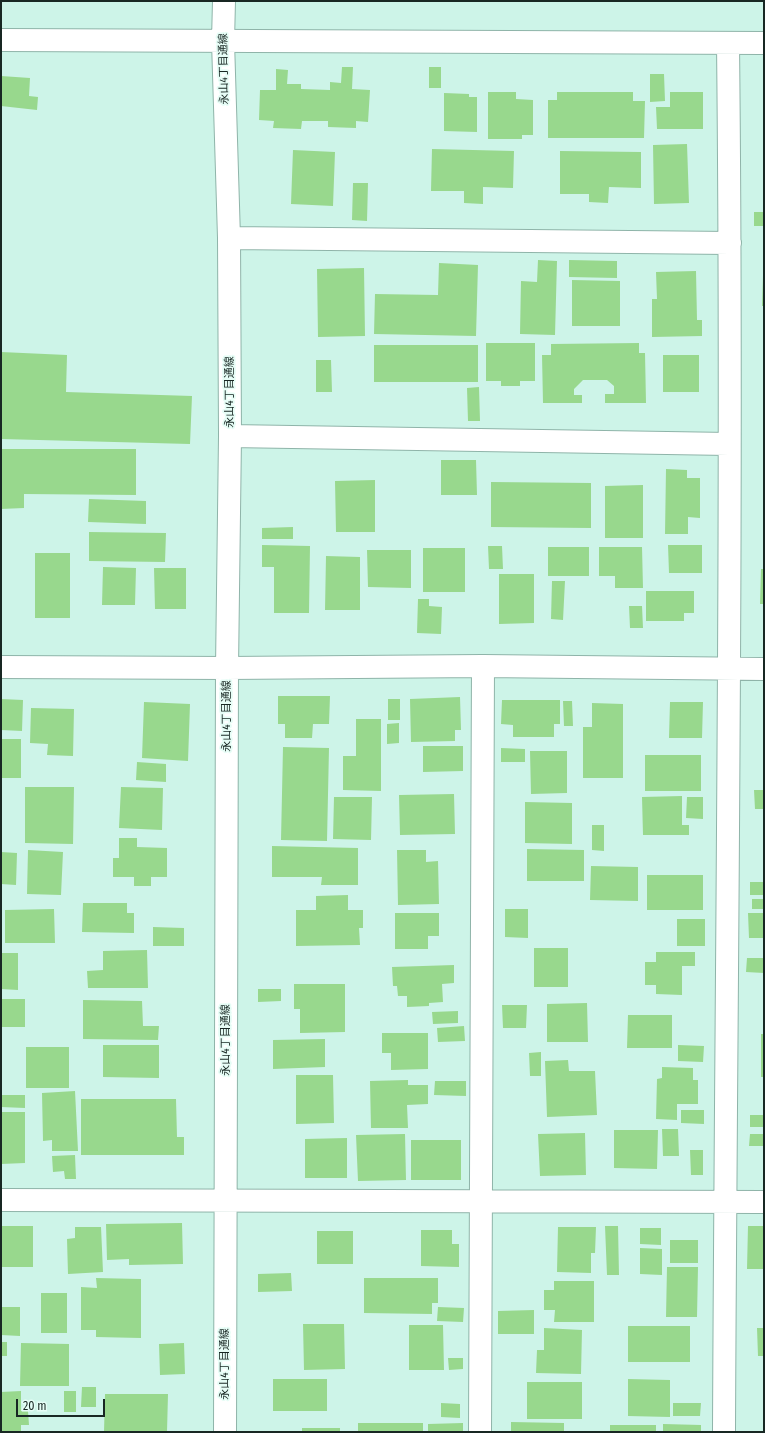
<!DOCTYPE html>
<html>
<head>
<meta charset="utf-8">
<style>
  body { margin:0 }
  #map { position:relative; width:765px; height:1433px; overflow:hidden; background:#cdf4e8; font-family:"Fira Sans Condensed",sans-serif }
  canvas { display:block }
  .frame { position:absolute; inset:0; border:2px solid #182723; pointer-events:none }
  .scale { position:absolute; left:16px; top:1399px; width:89px; height:18px; box-sizing:border-box; border:2px solid #182723; border-top:0; padding-left:5px; font-size:12px; line-height:14px; white-space:nowrap; color:#182723; -webkit-text-stroke:3px #e6fdf6; paint-order:stroke }
</style>
</head>
<body>
<div id="map">
<canvas width="765" height="1433"></canvas>
<div class="frame"></div>
<div class="scale">20 m</div>
</div>
<script>
const ctx = document.querySelector('canvas').getContext('2d');
ctx.lineJoin = 'round';
function fillPath(path, color) { ctx.fillStyle = color; ctx.fill(path, 'evenodd'); }
function strokePath(path, color, width, dash) { ctx.strokeStyle = color; ctx.lineWidth = width; ctx.lineCap = dash ? 'butt' : 'round'; ctx.setLineDash(dash || []); ctx.stroke(path); }
function drawText(font, color, halo, rows, align = 'center') {
  ctx.font = font + ' "Fira Sans Condensed","Noto Sans JP",sans-serif'; ctx.lineWidth = 3.5; ctx.setLineDash([]); ctx.textBaseline = 'middle'; ctx.strokeStyle = halo; ctx.fillStyle = color; for (const [text, x, y, turn = 0] of rows) {
    ctx.save(); ctx.translate(x, y); ctx.rotate((+turn || 0) * Math.PI / 180); ctx.textAlign = isNaN(turn) ? turn : align; if (halo) ctx.strokeText(text, 0, 0); ctx.fillText(text, 0, 0); ctx.restore();
  }
}
const building = new Path2D(`
  M342,67H353L352,89L370,90L368,122L356,121V128L328,127V121H302L301,129L273,128L274,121L259,120L260,90H276V69L288,70L287,84H301V89L330,90V82L341,83Z
  M429,67H441V88H429Z
  M650,74H664L665,101L650,102Z
  M1,76L30,78L29,96L38,97L37,110L1,106Z
  M488,92H516V99L533,100V135H522V139H488Z
  M557,92H633V101H645L644,138H548V100H557Z
  M670,92H703V129H657L656,107H670Z
  M444,93L469,94V97H477V132L444,131Z
  M687,144L689,203L654,204L653,145Z
  M432,149L514,151L513,188L483,187V204L464,203V191H431Z
  M293,150L335,152L333,206L291,204Z
  M560,151L641,152V188L609,187L608,203L589,202V194H560Z
  M353,183H368L367,221L352,220Z
  M754,212H764V226H754Z
  M538,260L557,261L555,335L520,334L521,281L537,282Z
  M569,260L617,261V278L569,277Z
  M439,263L478,265L476,336L374,334L375,294L438,295Z
  M364,268L365,336L318,337L317,269Z
  M696,271L697,320H702V336L652,337V299H657L656,272Z
  M763,276H764V306H762Z
  M572,280L620,281V326H572Z
  M486,343H535V381H520V386H501V381H486Z
  M639,343V353H645L646,403H605V394H614V386L607,380H583L574,389V395H582V403H543L542,355H551V344Z
  M374,345H478V382H374Z
  M1,352L67,355L66,392L192,396L190,444L1,439Z
  M663,355H699V392H663Z
  M316,360H331L332,392H316Z
  M479,387L480,421H468L467,388Z
  M1,449H136V495L24,494V508L1,509Z
  M441,460H476L477,495H441Z
  M666,469L687,470V478H700V518L688,517V534H665Z
  M375,480V532H336L335,481Z
  M491,482L591,483V528L491,527Z
  M643,485V538H605V486Z
  M89,499L146,501V524L88,522Z
  M293,527V539H262V528Z
  M89,532L166,533L165,562L89,561Z
  M262,545L310,546L309,613H274V567H262Z
  M668,545H702V573H669Z
  M488,546H502L503,569H489Z
  M548,547H589V576H548Z
  M599,547H642L643,588H615V576H599Z
  M423,548H465V592H423Z
  M367,550H411V588L368,587Z
  M35,553H70V618H35Z
  M326,556L360,557V610H325Z
  M103,567L136,568L135,605H102Z
  M154,568H186V609H155Z
  M761,569H764V604H760Z
  M499,574H534V623L499,624Z
  M552,581H565L563,620L551,619Z
  M646,591H694V613H684V621H646Z
  M418,599H429V606L442,607L441,634L417,633Z
  M629,606H642L643,628H630Z
  M278,696H330L329,724H313L312,738H285V724H278Z
  M460,697L461,730H455V741L411,742L410,699Z
  M1,699L23,700L22,731L1,730Z
  M388,699H400V720H388Z
  M502,700H560V724H554V737H513V725L501,724Z
  M563,701H572L573,726H564Z
  M144,702L190,704L188,761L142,758Z
  M670,702H703L702,738H669Z
  M592,703L623,704V778H583V727H592Z
  M31,708L74,709L73,756L47,755L48,744L30,743Z
  M356,719H381V791L343,790V756H356Z
  M399,723V743L387,744V724Z
  M1,739H21V778H1Z
  M423,746H463V771L423,772Z
  M283,747L329,748L327,841L281,840Z
  M501,748L525,749V762H501Z
  M530,751H567V793L531,794Z
  M645,755H701V791H645Z
  M137,762L166,764V782L136,780Z
  M25,787H74L73,844L25,843Z
  M121,787L163,788L162,830L119,828Z
  M754,790H764V809H755Z
  M454,794L455,834L400,835L399,795Z
  M682,796V825H689V835H643L642,797Z
  M334,797H372L371,840L333,839Z
  M687,797H703V819L686,818Z
  M525,802L572,803V844L525,843Z
  M592,825H604V851L592,850Z
  M119,838H137V847L167,848V877H151V886H134V877H113V858H119Z
  M272,846L358,848V885H321L322,877H272Z
  M527,849L584,850V881H527Z
  M28,850L63,852L61,895L27,894Z
  M397,850H426V862L438,861L439,904L398,905Z
  M1,852L17,853L16,885L1,884Z
  M591,866L638,867V901L590,900Z
  M647,875H703V910H647Z
  M750,882H764V895H750Z
  M348,895V910H363V928H359L360,945L296,946V910H316V896Z
  M752,899H764V909H752Z
  M83,903H127V913H134V933L82,932Z
  M54,909L55,943H5V910Z
  M505,909H528V938L505,937Z
  M395,913H439V936H428V949H395Z
  M748,913H764V938H749Z
  M677,919H705V946H677Z
  M153,927L184,928V946H153Z
  M534,948H568V987H534Z
  M147,950L148,988H88L87,971L103,970V951Z
  M656,952H695V966H682V995L656,994V985H645V962H656Z
  M1,953H18V990L1,989Z
  M747,958H764V973L746,972Z
  M454,965V983L442,984L443,1002L429,1003V1006L407,1007V996H398L397,986H393L392,967Z
  M294,984H345V1032L300,1033V1009H294Z
  M258,989H281V1001L258,1002Z
  M1,999H25V1027H1Z
  M83,1000L142,1001L143,1026H159L158,1040L83,1039Z
  M587,1003L588,1042H547V1004Z
  M502,1005H527L526,1028H503Z
  M458,1011V1023L433,1024L432,1012Z
  M628,1015H672V1048H627Z
  M464,1026L465,1041L438,1042L437,1028Z
  M382,1033H428V1069L391,1070V1053H382Z
  M761,1034H764V1077H761Z
  M325,1039V1067L273,1069V1040Z
  M103,1045H159V1078L103,1077Z
  M678,1045L704,1046L703,1062L678,1061Z
  M26,1047H69V1088H26Z
  M541,1052V1076H530L529,1053Z
  M568,1060L569,1071H595L597,1115L547,1117L545,1061Z
  M662,1067L693,1068V1080H698V1104H677V1120L656,1119L657,1079L662,1078Z
  M296,1075H333L334,1123L296,1124Z
  M408,1080V1085H428V1104L407,1105L408,1128H371L370,1081Z
  M435,1081H466V1096L434,1095Z
  M75,1091L78,1151H52V1140L43,1141L42,1093Z
  M1,1095H25V1108L1,1107Z
  M81,1099H176L177,1137H184V1155H81Z
  M681,1110H704V1124L681,1123Z
  M1,1112H25V1163L1,1164Z
  M750,1115H764V1127H750Z
  M662,1129H678L679,1156H663Z
  M614,1130H658L657,1169L614,1168Z
  M585,1133L586,1175L540,1176L538,1134Z
  M405,1134L406,1180L358,1181L356,1135Z
  M750,1134H764V1146H749Z
  M347,1138V1178H305V1139Z
  M411,1140H461V1180H411Z
  M690,1150H703V1175H691Z
  M75,1155L76,1179H65L64,1171L53,1172L52,1156Z
  M182,1223L183,1264L129,1265V1259L107,1260L106,1224Z
  M1,1226H33V1267H1Z
  M605,1226H618L619,1275H607Z
  M748,1226H764V1269H747Z
  M75,1227H101L103,1272L68,1274L67,1239L75,1238Z
  M558,1227H596L595,1253H591V1273L557,1272Z
  M640,1228H661V1245L640,1244Z
  M421,1230H452V1244H459V1267L421,1266Z
  M317,1231H353V1264H317Z
  M670,1240H698V1263H670Z
  M640,1248L662,1249V1275L640,1274Z
  M667,1267H698L697,1317H666Z
  M291,1273L292,1291L258,1292V1274Z
  M96,1278L141,1279V1338L96,1337V1330H81V1287L97,1288Z
  M364,1278H438V1303H432V1314L364,1313Z
  M554,1281H594V1322H554L555,1310H544V1290H554Z
  M41,1293H67V1333H41Z
  M1,1307H20V1336L1,1335Z
  M438,1307L464,1308L463,1322L437,1321Z
  M534,1310V1334H498V1311Z
  M303,1324H344L345,1369L304,1370Z
  M409,1325H443L444,1370H409Z
  M628,1326H690V1362H628Z
  M544,1328L582,1330L581,1374L536,1373L537,1350H544Z
  M757,1328H764V1356H758Z
  M1,1342H7V1356H1Z
  M21,1343L69,1344V1386H20Z
  M184,1343L185,1374L160,1375L159,1344Z
  M448,1358H463V1369L449,1370Z
  M273,1379H327V1411H273Z
  M628,1379L670,1380V1417L628,1416Z
  M527,1382H582V1419H527Z
  M82,1387H96V1407H81Z
  M21,1391V1411H28L29,1425H21V1432H1V1392Z
  M64,1391H76V1412H64Z
  M105,1394H168L167,1432H104Z
  M441,1403L460,1404V1418L441,1417Z
  M673,1403H701L700,1416H673Z
  M511,1422L564,1423V1432H511Z
  M358,1423H423V1432H358Z
  M463,1423V1432H428V1424Z
  M663,1424L701,1425V1432H663Z
  M610,1425H656V1432H610Z
  M302,1428H340V1432H302Z`);
const minor = new Path2D(`
  M224,1L223,41L229,238L230,436L227,668L225,1432
  M1,40L764,43
  M229,238L730,243
  M230,436L729,444
  M1,667L227,668L483,666L764,669
  M1,1200L764,1202
  M480,1432L483,666
  M724,1432C726,969 733,506 728,43`);
const streetNames = [
  ["永山4丁目通線",224,69,-91],
  ["永山4丁目通線",230,392,-90],
  ["永山4丁目通線",227,716,-90],
  ["永山4丁目通線",226,1040,-90],
  ["永山4丁目通線",225,1364,-90]
];
fillPath(building, '#98d88d');
strokePath(minor, '#8fb4a9', 24);
strokePath(minor, '#fff', 22);
drawText('11px', '#182723', '#e6fdf6', streetNames);
</script>
</body>
</html>
